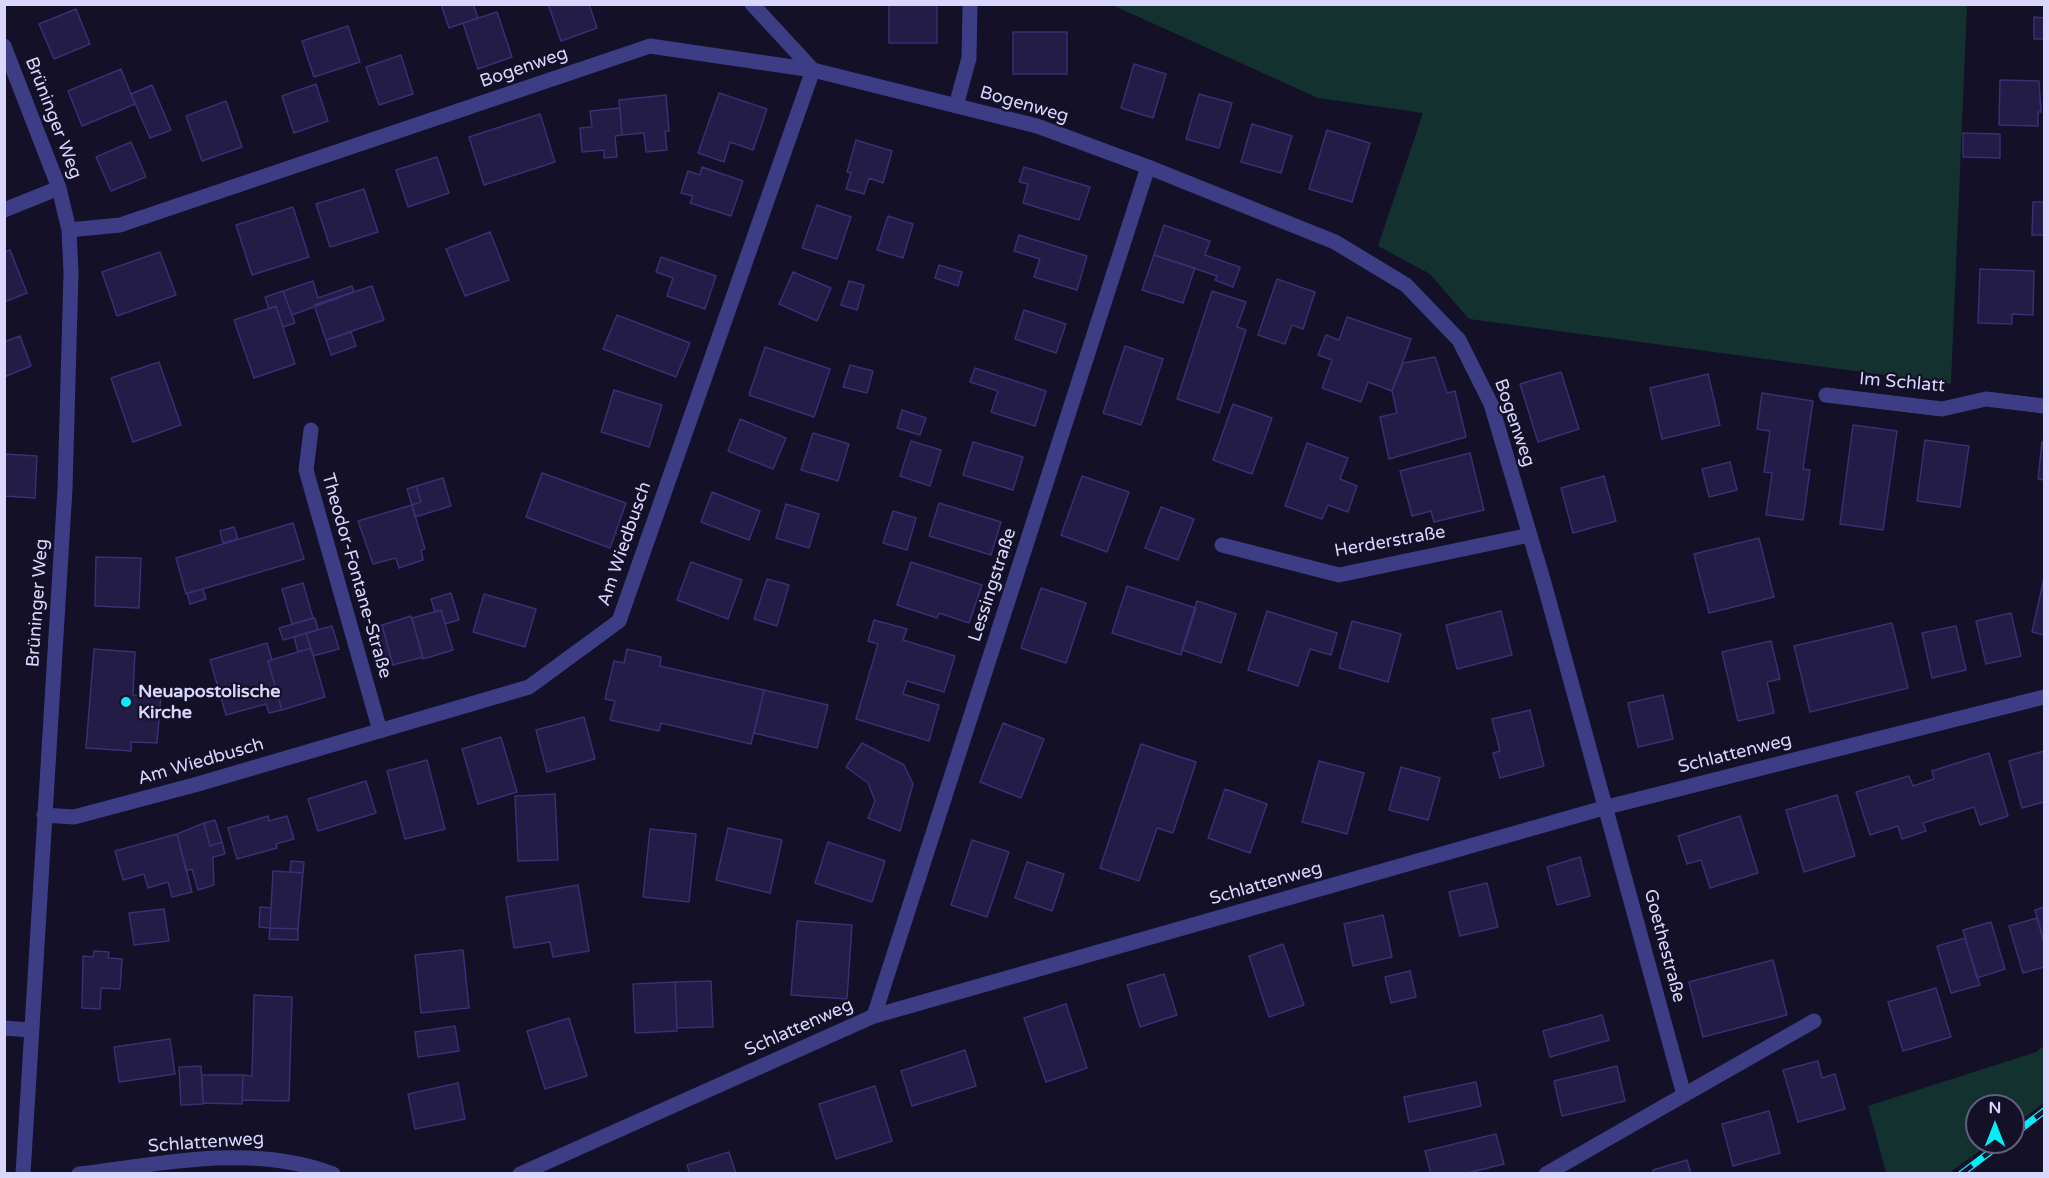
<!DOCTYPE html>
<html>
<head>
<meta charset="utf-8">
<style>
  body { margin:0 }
  #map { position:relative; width:2049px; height:1178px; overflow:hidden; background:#131027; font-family:"Varela Round",sans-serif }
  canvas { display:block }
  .frame { position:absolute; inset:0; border:6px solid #d9d7fe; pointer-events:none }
  .north { position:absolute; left:1965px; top:1094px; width:60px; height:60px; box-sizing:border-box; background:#131027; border:2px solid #62607d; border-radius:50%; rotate:0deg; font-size:16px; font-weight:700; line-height:24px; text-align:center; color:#d9d7fe }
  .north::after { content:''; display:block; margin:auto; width:21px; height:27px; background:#07ecf9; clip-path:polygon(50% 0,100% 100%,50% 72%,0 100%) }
</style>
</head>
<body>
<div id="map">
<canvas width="2049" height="1178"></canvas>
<div class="frame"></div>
<div class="north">N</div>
</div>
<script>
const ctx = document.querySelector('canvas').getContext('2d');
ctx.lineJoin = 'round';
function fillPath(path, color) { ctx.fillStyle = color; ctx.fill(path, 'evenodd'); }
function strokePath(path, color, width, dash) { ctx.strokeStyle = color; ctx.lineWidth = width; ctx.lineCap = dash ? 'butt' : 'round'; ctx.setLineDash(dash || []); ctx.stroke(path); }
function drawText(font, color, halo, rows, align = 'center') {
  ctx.font = font + ' "Varela Round",sans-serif'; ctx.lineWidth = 4.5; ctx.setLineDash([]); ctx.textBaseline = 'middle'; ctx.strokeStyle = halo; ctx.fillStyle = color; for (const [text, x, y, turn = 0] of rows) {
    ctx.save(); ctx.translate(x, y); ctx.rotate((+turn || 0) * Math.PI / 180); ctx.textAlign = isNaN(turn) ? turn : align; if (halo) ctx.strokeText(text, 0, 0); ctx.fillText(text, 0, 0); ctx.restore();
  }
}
const green = new Path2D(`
  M1112,5H1967L1951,384L1469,319L1430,274L1378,246L1423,113L1318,98Z
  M2044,1046V1103L2013,1126V1106H1977V1142H1992L1949,1173H1886L1868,1106L2036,1052Z`);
const building = new Path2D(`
  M441,4H473L478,18L449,28Z
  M548,4H589L597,28L561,41Z
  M889,4H937V43H889Z
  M76,9L90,44L54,59L39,24Z
  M497,12L512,57L478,69L463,23Z
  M2034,17L2044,18V39H2034Z
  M348,26L360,62L314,77L302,41Z
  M1013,32H1067V74H1013Z
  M401,55L413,94L379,105L366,67Z
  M1134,64L1166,74L1153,118L1121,108Z
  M121,69L135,104L82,126L68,91Z
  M2000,80L2039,81L2041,112H2038V126L1999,125Z
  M316,84L328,121L294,133L282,96Z
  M152,85L171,130L150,138L131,94Z
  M719,93L767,109L753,150L730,142L724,162L698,153Z
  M1199,94L1232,103L1219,148L1186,139Z
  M666,95L669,131H665L667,150L646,152L644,133L622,135L619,100Z
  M226,101L242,147L202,161L186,116Z
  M620,108L622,135L615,136L617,157L604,158V150L582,152L580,128L592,127L590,111Z
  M540,114L555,162L484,185L469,137Z
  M1252,124L1292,136L1281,173L1241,162Z
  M1327,130L1370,143L1352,202L1309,189Z
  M1963,133L2000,134V158L1963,157Z
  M856,140L892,151L883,183L869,178L864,194L846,189L851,173L847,172Z
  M131,142L146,177L111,191L96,157Z
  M437,157L449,193L408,207L396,170Z
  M702,167L743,181L731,216L690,203L693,196L681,193L688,171L700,175Z
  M1024,167L1090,187L1079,220L1023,203L1028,184L1019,182Z
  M364,189L378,232L330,247L316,204Z
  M2033,202H2044V235H2032Z
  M817,205L851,217L837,259L802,248Z
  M293,207L309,257L252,275L236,225Z
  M888,216L913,224L903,258L877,250Z
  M1164,225L1210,241L1205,255L1240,267L1233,287L1215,280L1217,276L1154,255Z
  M490,232L509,280L465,296L446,249Z
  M1019,235L1087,256L1077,290L1034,277L1040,259L1014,251Z
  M10,250L27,293L4,302V252Z
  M160,252L176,295L117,316L102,272Z
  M1154,255L1195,268L1183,303L1142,290Z
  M661,257L716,276L705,309L667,296L673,278L656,272Z
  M939,265L962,272L958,286L935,278Z
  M1980,269L2034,271L2033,315L2012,314V324L1978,323Z
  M793,272L831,288L817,321L779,304Z
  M1277,279L1315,292L1303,329L1292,325L1285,344L1258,335Z
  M313,281L318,298L352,286L354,292L292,315L283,291Z
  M849,281L864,285L857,310L841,305Z
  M372,286L384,320L326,340L314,305Z
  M283,291L295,323L283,327L276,306L269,309L265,297Z
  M1212,291L1246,302L1237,327L1246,330L1219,413L1177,399Z
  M276,306L295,364L254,378L234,320Z
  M1024,310L1066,324L1056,353L1015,339Z
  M617,315L690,343L676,377L603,349Z
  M1347,317L1411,339L1392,391L1368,382L1361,402L1322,388L1332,360L1318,355L1326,335L1339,340Z
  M351,332L356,346L331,355L326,340Z
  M20,336L31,366L4,377V342Z
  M1125,346L1163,359L1141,425L1103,413Z
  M765,347L830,369L814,417L749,395Z
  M1435,357L1447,393L1455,391L1466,437L1389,459L1380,417L1397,413L1392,391L1403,363Z
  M159,362L181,425L133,442L111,378Z
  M850,365L873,371L867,393L843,387Z
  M975,368L1046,391L1035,426L991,412L998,391L970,382Z
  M1561,372L1579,429L1538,442L1520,384Z
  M1708,374L1720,425L1662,439L1650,388Z
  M614,390L662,405L649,447L601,432Z
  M1762,393L1813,401L1803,469L1810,470L1803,520L1766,515L1772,473L1764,472L1770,431L1757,429Z
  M1233,404L1272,418L1252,474L1213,460Z
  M902,410L926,418L920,435L897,428Z
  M740,419L786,438L773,469L728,451Z
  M1853,425L1897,431L1883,530L1840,524Z
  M813,433L849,444L838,481L801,470Z
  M1925,440L1969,446L1960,507L1917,501Z
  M911,441L941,450L930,486L900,476Z
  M973,442L1023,457L1013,490L963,475Z
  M2042,442H2044V480L2038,479Z
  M1307,443L1348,458L1340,479L1357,486L1348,512L1328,505L1322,519L1285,506Z
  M1470,453L1484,510L1434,522L1431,511L1412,516L1400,471Z
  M4,454L37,456L35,498L4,496Z
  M1730,462L1737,490L1709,497L1702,469Z
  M542,473L626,503L610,548L526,517Z
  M1082,476L1129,492L1107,552L1061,535Z
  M1604,476L1616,521L1573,533L1561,488Z
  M443,478L451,506L415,517L412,505L421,502L416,486Z
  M416,486L421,502L412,505L407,489Z
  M712,492L760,511L749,540L701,522Z
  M939,503L1001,522L991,555L929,536Z
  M786,504L819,514L809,548L776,538Z
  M412,505L425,549L421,550L423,560L399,568L396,558L373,564L358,521Z
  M1161,507L1194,519L1178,560L1145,548Z
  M893,511L916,518L907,550L883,543Z
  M293,523L304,559L186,594L176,558Z
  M234,527L238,539L223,543L220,531Z
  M1759,538L1774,597L1709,613L1694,554Z
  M96,557L141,558L139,608L95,606Z
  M691,562L742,580L728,619L677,600Z
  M911,562L982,585L969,623L939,613L937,618L897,605Z
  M2044,578V635L2032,632Z
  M767,579L789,585L777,626L754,619Z
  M303,583L313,618L292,624L282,589Z
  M1127,586L1196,608L1181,655L1112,633Z
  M1041,588L1086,603L1066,663L1021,648Z
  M203,589L206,599L190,604L187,593Z
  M451,593L459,620L445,624L441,610L435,612L431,599Z
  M484,594L536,609L525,647L473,632Z
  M1197,601L1236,614L1221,663L1182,650Z
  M441,610L453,650L423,659L412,618Z
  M1267,611L1337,633L1331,655L1310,649L1298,686L1248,670Z
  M1501,611L1512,655L1457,669L1446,625Z
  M2011,613L2021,656L1986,664L1976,621Z
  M411,616L423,657L393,665L382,625Z
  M315,618L318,630L283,640L279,628Z
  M874,620L907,629L903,640L955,656L944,692L907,681L903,694L939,705L929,741L856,719L878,644L868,641Z
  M1352,621L1401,634L1388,682L1339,668Z
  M1892,623L1908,688L1810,712L1794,646Z
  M382,625L391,658L377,663L368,629Z
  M332,626L339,649L313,656L306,633Z
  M1956,626L1966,670L1932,678L1922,633Z
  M306,633L311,648L298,652L294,637Z
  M1771,641L1780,679L1767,682L1774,713L1738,721L1722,652Z
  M267,643L272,660L268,661L282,710L269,713L266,704L226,715L210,660Z
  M311,648L325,697L282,710L268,661Z
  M94,649L135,652L133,695L161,696L157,743L131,742V751L86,748Z
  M627,649L661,657L660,666L764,690L751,744L661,723L659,731L610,720L615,701L605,699L614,661L624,663Z
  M764,690L828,705L817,748L754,733Z
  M1663,695L1673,739L1638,747L1628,703Z
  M1530,710L1544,766L1500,778L1493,753L1500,751L1492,719Z
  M584,717L595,759L547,772L536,730Z
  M1003,723L1044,739L1021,798L980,782Z
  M501,737L517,792L478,804L462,749Z
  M862,743L904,765L913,784L900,831L868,818L875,801L868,783L846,767Z
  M1141,744L1196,762L1173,833L1157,828L1139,881L1100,868Z
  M2044,751V802L2022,808L2009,761Z
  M1989,753L2008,816L1980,825L1974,807L1923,823L1926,831L1902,839L1898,826L1870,835L1856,792L1909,776L1913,786L1934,779L1932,771Z
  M427,760L445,829L405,839L387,771Z
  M1319,761L1364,773L1347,834L1302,822Z
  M1401,767L1440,778L1428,820L1389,810Z
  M366,781L376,813L318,831L308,799Z
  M1225,789L1267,804L1250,853L1208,838Z
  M555,794L558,860L518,861L515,796Z
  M1837,795L1855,856L1804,872L1786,810Z
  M268,816L269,821L287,816L294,839L276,844L277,848L237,859L228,828Z
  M1740,816L1758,873L1710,888L1701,860L1687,864L1678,836Z
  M215,820L222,842L210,846L204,823Z
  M204,823L210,846L222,842L225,854L213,857L214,885L198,890L192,869L186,871L177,834Z
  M728,828L782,840L770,893L716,880Z
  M650,829L696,834L689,902L643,897Z
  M177,834L192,892L172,897L168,882L148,888L144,874L123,880L115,851Z
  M972,840L1009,852L987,917L951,905Z
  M828,842L885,861L872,902L815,883Z
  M1580,857L1590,896L1557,905L1547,867Z
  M291,861L304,862L303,873L290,872Z
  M1027,862L1064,874L1052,911L1015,898Z
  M273,871L303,873L298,929L270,928Z
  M1487,883L1498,927L1460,936L1449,892Z
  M578,885L589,951L553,957L550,942L514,948L506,897Z
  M260,907L271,908L270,928L259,927Z
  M2044,907V942L2035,910Z
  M164,909L169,941L134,945L129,913Z
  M1383,915L1392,957L1353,966L1344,924Z
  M2037,918L2044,942V967L2023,973L2009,926Z
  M797,921L852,925L847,999L791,995Z
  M1991,922L2005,969L1977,978L1963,930Z
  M270,928L298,929V940L269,939Z
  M1965,938L1980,985L1951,993L1937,946Z
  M1283,944L1304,1005L1269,1017L1249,956Z
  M463,950L469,1008L421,1013L415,955Z
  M94,951L109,952L108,958L122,959L120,989L101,988L100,1009L82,1008L83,956L93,957Z
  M1773,960L1787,1015L1703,1037L1689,982Z
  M1410,971L1416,997L1391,1003L1385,977Z
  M1164,974L1177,1015L1140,1027L1127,985Z
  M711,981L713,1027L677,1028L675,982Z
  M675,982L677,1031L635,1033L633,984Z
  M1936,988L1951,1037L1903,1051L1888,1002Z
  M254,995L292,997L289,1101L242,1100L243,1075L252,1076Z
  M1066,1004L1087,1068L1046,1082L1024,1018Z
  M1602,1015L1609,1040L1550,1057L1543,1031Z
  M569,1018L587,1076L545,1089L527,1031Z
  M455,1026L459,1051L418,1057L415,1032Z
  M170,1039L175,1074L119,1082L114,1047Z
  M965,1050L976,1086L912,1106L901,1071Z
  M1818,1061L1822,1078L1835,1074L1845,1109L1798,1122L1783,1070Z
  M201,1066L203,1104L181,1105L179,1067Z
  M1617,1066L1625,1101L1562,1116L1554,1081Z
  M202,1075H243L242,1104L203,1103Z
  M1476,1082L1481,1106L1409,1122L1404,1097Z
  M458,1083L465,1119L415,1129L408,1094Z
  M875,1086L892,1141L836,1159L819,1104Z
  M1769,1111L1780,1153L1733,1166L1722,1124Z
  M1496,1134L1504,1164L1464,1174H1431L1425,1151Z
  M729,1152L736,1174H690L687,1165Z
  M1687,1160L1691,1174H1654L1653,1170Z`);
const minor = new Path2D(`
  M4,46L59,188L69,230L71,273L65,489L23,1174
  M956,106L969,58L970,4
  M4,210L59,188
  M69,230L120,225L650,46L813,70L1037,126L1148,167L1335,242L1406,285L1459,340L1491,404L1544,583L1684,1095L1546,1174
  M1826,395L1942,409L1986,399L2044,406
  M311,430L306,470L380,731
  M1222,545L1339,575L1530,535
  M44,815L74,817L198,784L529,687L619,621L813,70L752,4
  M874,1016L1148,167
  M4,1028L30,1030
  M1684,1095L1814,1021
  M79,1174C163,1164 252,1143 333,1174
  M520,1174L874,1016L1607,807L2044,697`);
const rail = new Path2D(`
  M2013,1135L2044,1111
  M1961,1174L2003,1142`);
const markers = [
  [126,702,6,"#07ecf9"]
];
const streetNames = [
  ["Bogenweg",524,68,-19],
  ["Bogenweg",1024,105,16],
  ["Brüninger Weg",53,118,69],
  ["Im Schlatt",1902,383,5],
  ["Bogenweg",1514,423,71],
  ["Herderstraße",1390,542,-10],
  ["Am Wiedbusch",625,544,-71],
  ["Theodor-Fontane-Straße",356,576,74],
  ["Lessingstraße",993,585,-72],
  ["Brüninger Weg",38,603,-86],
  ["Schlattenweg",1735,754,-14],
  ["Am Wiedbusch",201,762,-16],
  ["Schlattenweg",1266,884,-16],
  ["Goethestraße",1664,946,75],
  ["Schlattenweg",799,1028,-24],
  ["Schlattenweg",206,1143,-4]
];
const poiNames = [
  ["Neuapostolische",138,692],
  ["Kirche",138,713]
];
fillPath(green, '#13312e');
fillPath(building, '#231c47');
strokePath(building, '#392f73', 1.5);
strokePath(minor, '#3c3d85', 15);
strokePath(rail, '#07ecf9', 7);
strokePath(rail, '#131027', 4.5, [14]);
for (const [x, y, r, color] of markers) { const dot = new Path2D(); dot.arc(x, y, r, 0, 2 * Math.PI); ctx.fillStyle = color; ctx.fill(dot); strokePath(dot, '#131027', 2); }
drawText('18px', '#d9d7fe', '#131027', streetNames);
drawText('bold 18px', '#d9d7fe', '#131027', poiNames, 'left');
</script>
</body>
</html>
